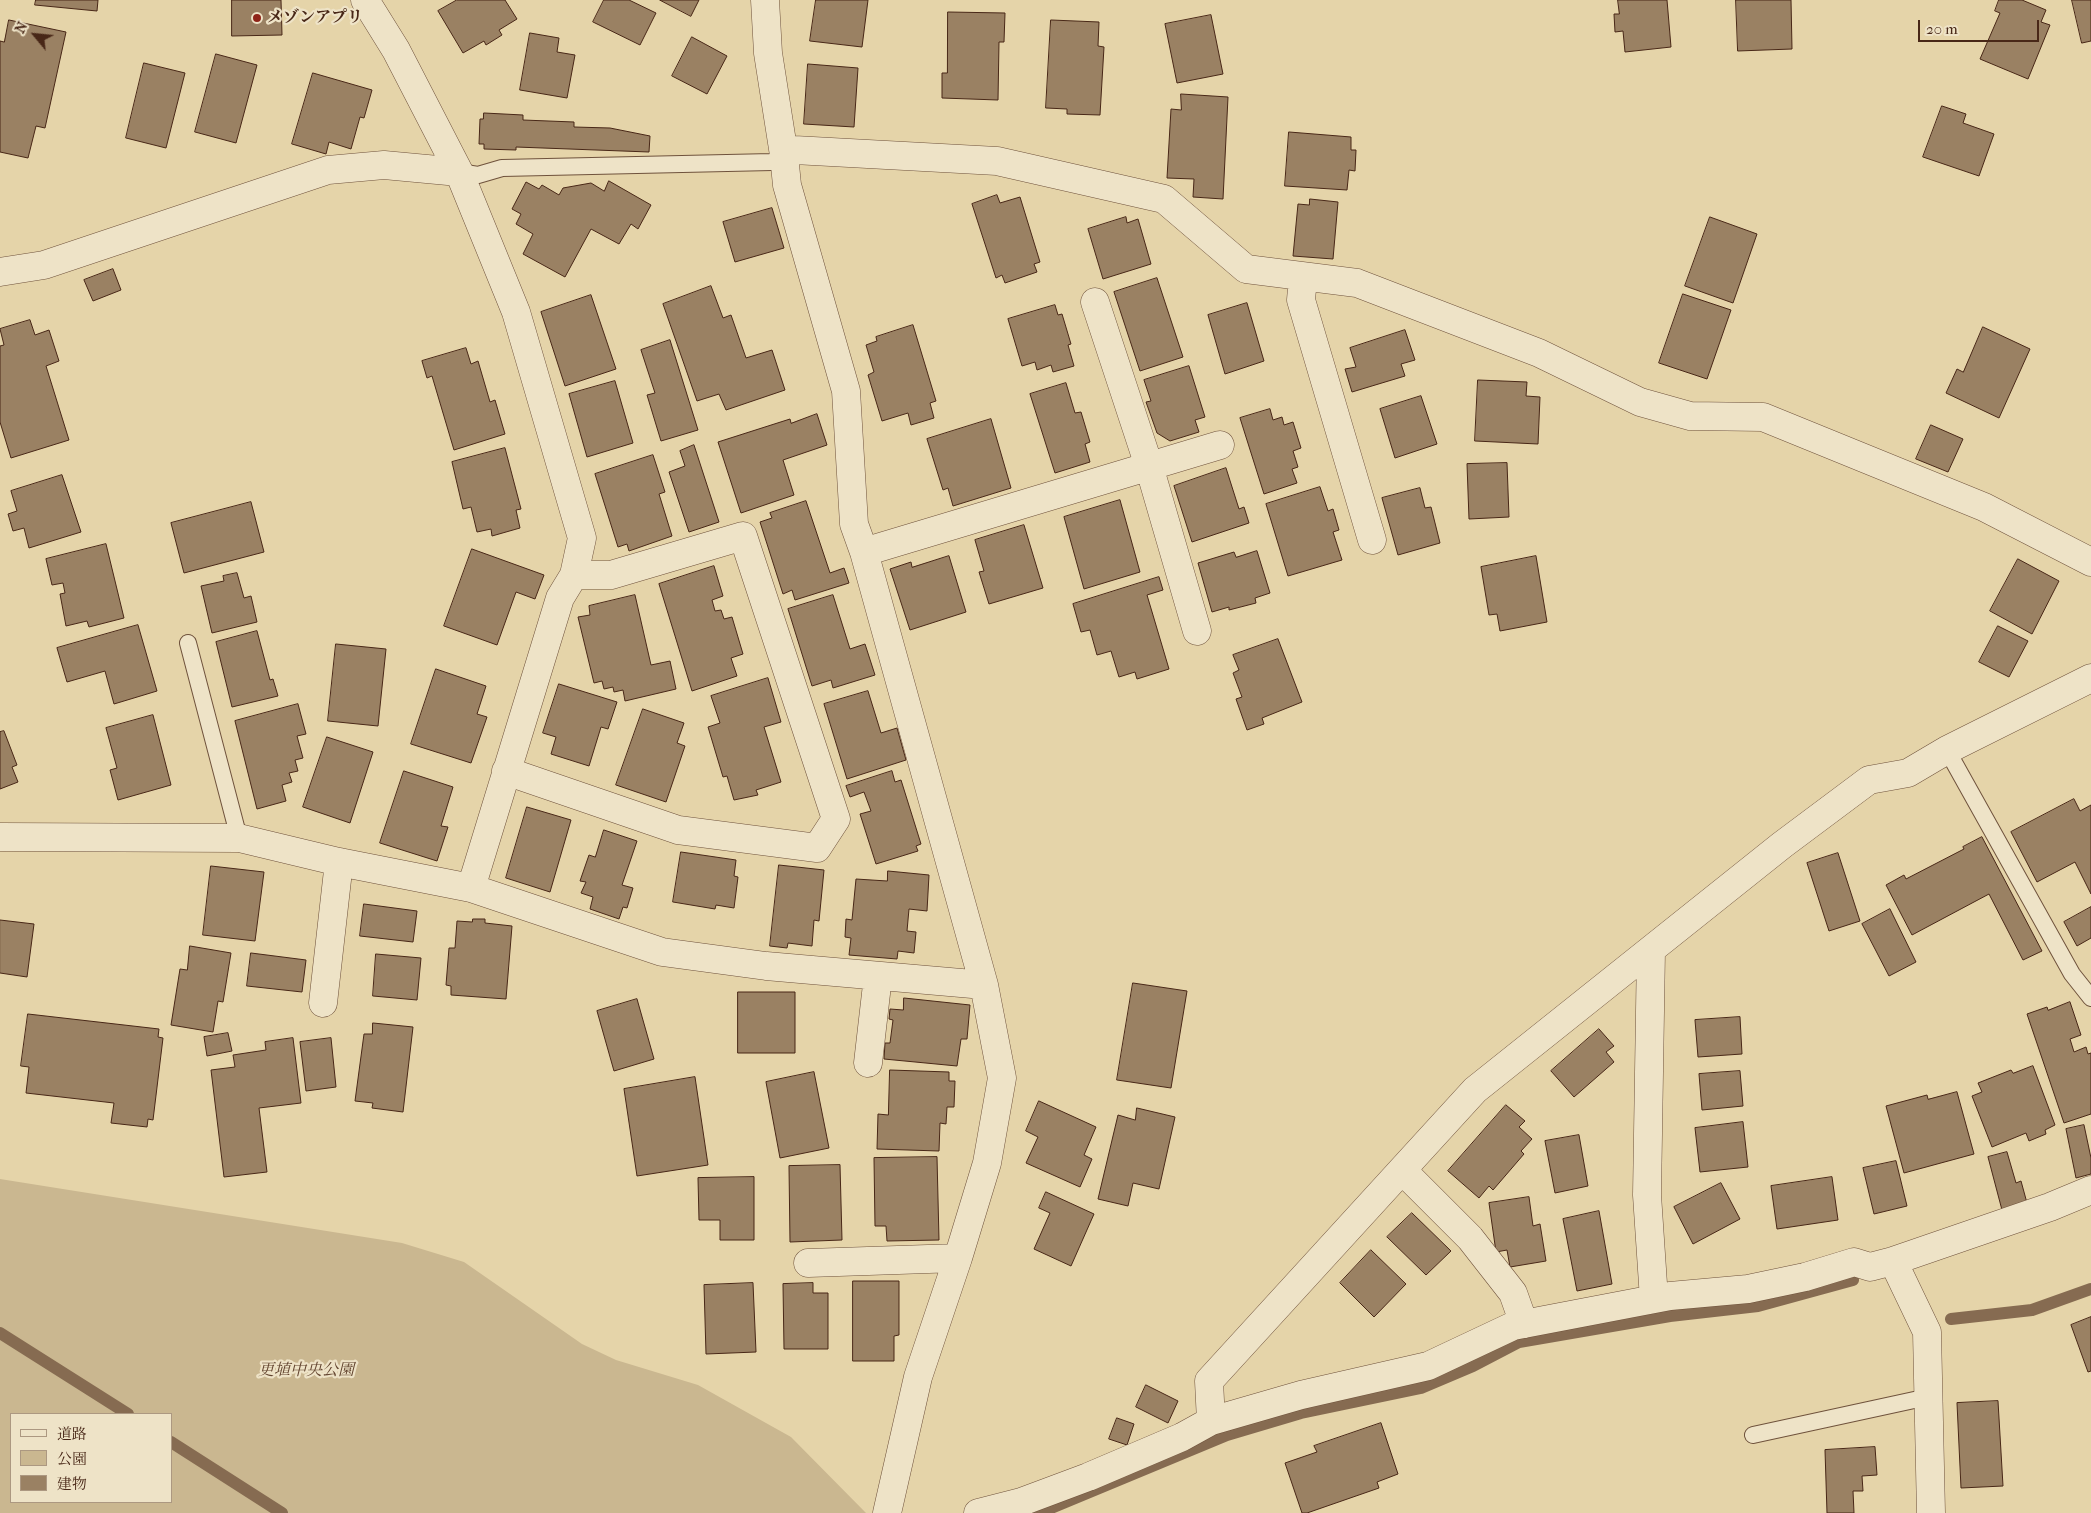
<!DOCTYPE html>
<html>
<head>
<meta charset="utf-8">
<style>
  body { margin:0 }
  #map { position:relative; width:2091px; height:1513px; overflow:hidden; background:#e5d4a9; font-family:"IM FELL French Canon","Noto Serif JP",serif }
  canvas { display:block }
  .legend { position:absolute; left:10px; top:1413px; width:162px; height:90px; box-sizing:border-box; background:#eee3c7; border:1px solid #ac9881; margin:0; padding:6px 9px; list-style:none; font-size:15px; color:#482717 }
  .legend li { display:flex; align-items:center; gap:10px; height:25px }
  .legend b { width:25px; border:1px solid #ac9881 }
  .north { position:absolute; left:10px; top:10px; width:50px; height:50px; -webkit-text-stroke:4px #eee3c7; paint-order:stroke; rotate:298deg; font-size:14px; font-weight:700; line-height:20px; text-align:center; color:#482717 }
  .north::after { content:''; display:block; margin:auto; width:18px; height:22px; background:#482717; clip-path:polygon(50% 0,100% 100%,50% 72%,0 100%) }
  .scale { position:absolute; left:1918px; top:20px; width:121px; height:22px; box-sizing:border-box; border:2px solid #482717; border-top:0; padding-left:6px; font-size:15px; line-height:18px; white-space:nowrap; color:#482717; -webkit-text-stroke:4px #eee3c7; paint-order:stroke }
</style>
</head>
<body>
<div id="map">
<canvas width="2091" height="1513"></canvas>
<ul class="legend">
<li><b style="height:6px;background:#eee3c7"></b>道路</li>
<li><b style="height:14px;background:#cab790"></b>公園</li>
<li><b style="height:14px;background:#9a8163"></b>建物</li>
</ul>
<div class="north">N</div>
<div class="scale">20 m</div>
</div>
<script>
const ctx = document.querySelector('canvas').getContext('2d');
ctx.lineJoin = 'round';
function fillPath(path, color) { ctx.fillStyle = color; ctx.fill(path, 'evenodd'); }
function strokePath(path, color, width, dash) { ctx.strokeStyle = color; ctx.lineWidth = width; ctx.lineCap = dash ? 'butt' : 'round'; ctx.setLineDash(dash || []); ctx.stroke(path); }
function drawText(font, color, halo, rows, align = 'center') {
  ctx.font = font + ' "IM FELL French Canon","Noto Serif JP",serif'; ctx.lineWidth = 4.5; ctx.setLineDash([]); ctx.textBaseline = 'middle'; ctx.strokeStyle = halo; ctx.fillStyle = color; for (const [text, x, y, turn = 0] of rows) {
    ctx.save(); ctx.translate(x, y); ctx.rotate((+turn || 0) * Math.PI / 180); ctx.textAlign = isNaN(turn) ? turn : align; if (halo) ctx.strokeText(text, 0, 0); ctx.fillText(text, 0, 0); ctx.restore();
  }
}
const green = new Path2D(`
  M0,1179L402,1243L464,1262L582,1344L616,1360L698,1385L791,1437L866,1513H0ZM171,1414V1502H11V1414Z`);
const stream = new Path2D(`
  M1951,1319L2032,1310L2091,1289
  M0,1333L128,1414
  M171,1442L282,1513
  M1039,1513L1227,1435L1301,1413L1421,1388L1473,1366L1519,1342L1670,1316L1758,1306L1853,1280`);
const building = new Path2D(`
  M36,0H98L97,11L35,5Z
  M232,0H281L282,35L232,36Z
  M457,0H505L517,19L499,30L502,35L486,45L484,41L463,53L438,11Z
  M604,0H629L656,13L640,45L593,22Z
  M660,0H699L691,16Z
  M816,0H868L862,47L810,41Z
  M1618,0H1667L1671,47L1625,52L1623,31L1615,32L1614,14H1619Z
  M1736,0H1791L1792,49L1738,51Z
  M1999,0H2022L2046,10L2041,22L2050,25L2028,79L1980,59L2000,13L1995,11Z
  M2072,0H2091V41L2082,43Z
  M948,12L1005,13L1004,42H999L998,100L942,98V73H947Z
  M1211,15L1223,74L1177,83L1165,24Z
  M9,20L66,32L45,128L36,126L28,158L0,152V41L4,42Z
  M1051,20L1099,22L1098,46L1104,47L1100,115L1067,114V109L1046,108Z
  M530,33L559,38L557,52L575,55L567,98L520,90Z
  M692,37L727,56L707,94L672,76Z
  M216,54L257,65L236,143L195,132Z
  M144,63L185,73L166,148L126,138Z
  M808,64L858,68L854,127L804,124Z
  M313,73L372,90L364,118L360,117L351,149L329,142L326,154L292,144Z
  M1181,94L1228,97L1223,199L1193,197L1194,179L1167,178L1171,109L1181,110Z
  M1942,106L1966,114L1963,123L1994,134L1979,176L1923,157Z
  M484,113L523,115V120L574,122V127L610,128L650,136L649,152L516,147V150L484,149V144H479L480,119H483Z
  M1289,132L1351,137V150H1356L1355,171L1349,170L1347,190L1285,186Z
  M609,181L651,205L638,229L631,224L619,244L591,229L565,277L523,254L533,234L516,224L521,214L512,209L526,182L539,189L542,185L559,195L563,188L591,183L604,191Z
  M997,195L1000,203L1020,197L1040,262L1034,264L1037,272L1005,283L1002,275L996,278L972,204Z
  M1310,199L1338,202L1333,259L1293,256L1298,204L1309,205Z
  M772,208L784,248L735,262L723,222Z
  M1126,217L1127,223L1138,219L1151,264L1103,279L1088,229Z
  M1710,217L1757,234L1733,303L1685,286Z
  M113,269L121,290L93,301L84,280Z
  M1157,278L1183,357L1140,371L1114,292Z
  M711,286L723,318L731,315L746,358L772,350L785,390L726,410L719,394L697,401L663,304Z
  M1683,294L1731,310L1707,379L1659,363Z
  M591,295L616,369L565,386L541,312Z
  M1247,303L1264,361L1225,374L1208,315Z
  M1055,305L1058,315L1062,314L1071,344L1068,345L1074,366L1053,372L1051,365L1037,370L1035,362L1022,366L1008,319Z
  M30,320L35,335L49,330L59,361L46,366L69,440L11,458L0,422V346L4,345L0,329Z
  M913,325L936,401L930,403L934,418L911,425L908,413L882,421L868,375L874,372L866,345L877,341L876,337Z
  M1983,327L2030,349L1999,418L1946,393L1957,369L1963,372Z
  M1405,330L1415,360L1401,364L1405,376L1352,392L1345,369L1356,367L1350,348Z
  M670,340L698,430L661,441L647,395L655,393L641,350Z
  M466,348L471,364L478,361L490,402L495,400L505,434L454,450L432,376L427,378L422,361Z
  M1189,366L1205,417L1195,420L1199,432L1170,441L1157,433L1146,402L1151,401L1144,380Z
  M1478,380L1527,382L1526,396L1540,397L1538,444L1475,441Z
  M615,381L633,443L587,457L569,394Z
  M1066,383L1075,413L1081,412L1090,442L1085,444L1090,462L1055,473L1030,394Z
  M1421,396L1437,444L1395,458L1380,409Z
  M1270,409L1273,420L1282,417L1284,425L1293,422L1301,448L1293,451L1298,467L1292,469L1297,483L1264,494L1240,418Z
  M817,414L827,445L783,460L794,495L741,513L718,442L790,419L791,423Z
  M991,419L1011,488L953,506L948,488L943,490L927,439Z
  M1931,425L1963,439L1948,472L1916,459Z
  M694,445L719,522L689,532L669,472L685,466L680,451Z
  M505,448L521,509L516,510L520,528L492,536L491,529L477,532L471,507L463,509L452,462Z
  M653,455L665,492L659,494L672,536L629,551L627,544L618,547L595,474Z
  M1507,463L1509,517L1469,519L1467,464Z
  M1226,468L1239,509L1244,507L1249,523L1192,542L1174,486Z
  M62,475L81,532L29,548L24,528L13,531L8,514L17,511L11,491Z
  M1320,487L1328,511L1333,509L1339,530L1333,532L1342,560L1288,576L1266,504Z
  M1420,488L1425,508L1431,507L1440,543L1398,555L1382,498Z
  M1120,500L1140,572L1084,589L1064,517Z
  M806,501L830,573L844,568L849,583L795,600L792,590L783,594L760,522L772,518L770,513Z
  M251,502L264,552L184,573L171,523Z
  M1024,525L1043,588L989,604L979,572L984,571L975,540Z
  M106,544L124,618L89,627L87,621L66,626L60,594L65,593L63,583L52,585L46,559Z
  M472,549L544,575L535,599L516,592L497,645L444,626Z
  M1257,551L1270,593L1255,598L1256,603L1229,610V607L1212,612L1198,563L1234,552L1236,557Z
  M949,556L966,612L910,630L890,569L911,562L912,567Z
  M1536,556L1547,622L1500,631L1497,614L1489,615L1481,567Z
  M2018,559L2059,581L2032,634L1990,611Z
  M714,566L723,596L712,600L715,611L721,610L724,619L732,617L743,654L731,658L737,676L692,691L659,584Z
  M237,573L244,598L251,596L257,622L212,633L201,586L224,581L223,576Z
  M1159,577L1163,590L1147,595L1169,669L1137,679L1135,672L1119,677L1111,651L1097,655L1090,630L1081,632L1073,604Z
  M635,595L651,665L670,661L676,689L625,701L623,690L614,692L613,687L604,689L602,681L594,683L578,617L590,615L589,606Z
  M833,595L850,649L865,644L875,675L833,688L831,680L812,686L788,609Z
  M138,625L157,691L114,704L105,671L67,682L57,648Z
  M1998,626L2028,641L2009,677L1979,662Z
  M257,631L270,680L273,679L278,696L232,707L216,642Z
  M1278,639L1302,702L1262,718L1264,724L1247,730L1236,699L1242,697L1233,673L1239,670L1233,655Z
  M336,644L386,649L378,726L328,721Z
  M436,669L486,686L477,714L487,717L471,763L411,744Z
  M768,678L781,722L764,727L781,782L756,790L758,795L734,800L727,776L723,777L708,727L720,723L711,696Z
  M559,684L617,702L608,729L601,727L589,766L551,754L556,737L543,733Z
  M868,691L881,733L897,728L906,760L847,779L824,704Z
  M298,704L306,734L297,736L303,758L295,760L298,771L289,773L292,782L282,785L286,801L257,809L235,721Z
  M643,709L684,723L677,743L685,746L666,802L616,785Z
  M153,715L171,785L118,800L110,770L117,768L106,728Z
  M4,731L17,765L12,767L18,782L0,789V732Z
  M327,737L373,752L350,823L303,807Z
  M404,771L453,787L441,826L448,827L437,861L380,843Z
  M892,771L895,782L901,780L921,844L916,846L918,851L876,864L860,814L871,811L864,792L850,797L846,786Z
  M2074,799L2080,811L2091,805V894L2075,862L2037,882L2011,832Z
  M527,807L571,820L550,892L506,878Z
  M604,830L637,841L622,885L633,888L627,908L623,907L619,919L590,909L593,897L581,893L586,882L580,881L589,855L595,857Z
  M1982,837L2042,951L2023,960L1989,894L1912,935L1886,885L1904,875L1906,879L1964,849L1963,847Z
  M681,852L736,860L734,876L738,877L734,908L716,905L715,909L673,902Z
  M1838,853L1860,921L1829,931L1807,863Z
  M779,865L824,870L819,921L814,920L812,946L788,943L787,948L770,946Z
  M211,866L264,872L255,941L203,935Z
  M888,871L929,875L927,911L909,909L907,931L916,932L914,953L898,951L897,959L849,955L851,938L845,937L846,919L852,920L856,879L887,881Z
  M364,904L417,911L413,942L360,936Z
  M2091,907V938L2077,946L2064,922Z
  M1890,909L1916,962L1889,976L1862,924Z
  M473,919H485V923L512,926L506,999L451,995V986L446,985L449,948H455L457,921L472,922Z
  M0,920L34,924L27,977L0,973Z
  M190,946L231,953L223,1002L218,1001L213,1032L171,1025L180,969L187,970Z
  M251,953L306,960L302,992L247,986Z
  M376,954L421,958L417,1000L373,996Z
  M1133,983L1187,991L1171,1088L1117,1080Z
  M738,992H795V1053H738Z
  M904,998L970,1005L967,1039H961L957,1066L884,1059L885,1043H890L893,1020L889,1019L890,1009L903,1010Z
  M637,999L654,1059L614,1071L597,1011Z
  M2070,1002L2081,1035L2070,1039L2074,1052L2086,1047L2088,1054L2091,1053V1114L2064,1123L2027,1014L2047,1007L2048,1010Z
  M28,1014L159,1029L158,1037L163,1038L153,1120L148,1119L147,1127L111,1123L114,1103L26,1093L29,1067L21,1066Z
  M1740,1017L1742,1054L1698,1057L1695,1020Z
  M373,1023L413,1027L403,1112L372,1108L373,1103L355,1101L364,1034H372Z
  M1599,1029L1614,1046L1606,1052L1614,1062L1574,1097L1551,1071Z
  M228,1033L232,1051L207,1056L204,1037Z
  M293,1038L301,1103L259,1108L267,1172L224,1177L211,1070L235,1067L233,1055L266,1050L265,1042Z
  M331,1038L336,1087L306,1091L300,1042Z
  M2033,1066L2055,1125L2045,1130L2046,1134L2029,1141L2026,1133L1992,1147L1972,1096L1982,1092L1978,1083L2011,1070L2013,1073Z
  M890,1070L949,1072V1081H955L954,1107H947L946,1124L940,1123L939,1151L877,1149L878,1114L888,1115Z
  M1740,1071L1743,1106L1702,1110L1699,1074Z
  M814,1072L829,1148L780,1158L766,1082Z
  M695,1077L708,1165L637,1176L624,1089Z
  M1957,1092L1974,1154L1904,1173L1886,1106L1927,1095L1928,1099Z
  M1039,1101L1096,1127L1084,1155L1092,1159L1080,1187L1026,1163L1038,1137L1026,1131Z
  M1506,1105L1525,1121L1519,1127L1532,1139L1521,1151L1524,1154L1493,1190L1489,1186L1479,1198L1448,1171Z
  M1137,1108L1175,1117L1159,1189L1133,1183L1128,1206L1098,1199L1118,1115L1135,1120Z
  M1743,1122L1748,1167L1700,1172L1695,1128Z
  M2084,1125L2091,1158V1174L2076,1178L2066,1129Z
  M1579,1135L1588,1186L1555,1193L1545,1141Z
  M2007,1152L2016,1183L2021,1181L2027,1203L2002,1210L1988,1157Z
  M937,1157L939,1240L887,1241L886,1226H875L874,1158Z
  M1896,1161L1907,1206L1874,1214L1863,1168Z
  M840,1165L842,1240L790,1242L789,1166Z
  M754,1177V1240H720V1220H699L698,1178Z
  M1832,1177L1838,1220L1777,1229L1771,1186Z
  M1721,1183L1740,1219L1693,1244L1674,1207Z
  M1046,1192L1094,1214L1071,1266L1034,1249L1050,1213L1039,1208Z
  M1529,1197L1533,1226L1540,1224L1546,1261L1510,1267L1507,1250L1496,1252L1489,1203Z
  M1599,1211L1612,1284L1577,1291L1563,1219Z
  M1412,1213L1451,1251L1426,1275L1387,1237Z
  M1371,1250L1406,1284L1374,1317L1340,1283Z
  M853,1281H899V1335L894,1336V1361H853Z
  M753,1283L756,1352L706,1354L704,1285Z
  M813,1283V1293H828V1349H784L783,1284Z
  M2091,1317V1371L2088,1372L2071,1325Z
  M1146,1385L1178,1401L1168,1423L1136,1407Z
  M1998,1401L2003,1486L1961,1488L1957,1403Z
  M1117,1418L1134,1424L1127,1445L1109,1439Z
  M1381,1423L1398,1474L1377,1482L1379,1488L1307,1513H1302L1285,1463L1317,1452L1314,1446Z
  M1875,1447L1877,1475L1862,1476L1863,1491H1853L1854,1513H1827L1825,1450Z`);
const service = new Path2D(`
  M459,172L478,175L502,168L772,162L784,155
  M188,643L239,838
  M1947,750L2072,974L2091,998
  M1753,1435L1928,1397`);
const minor = new Path2D(`
  M365,0L396,50L459,172L516,312L582,538L574,575L560,598L471,888
  M765,0L768,53L784,155L787,185L846,391L854,524L864,552L984,985L1002,1078L987,1163L958,1258L918,1377L887,1513
  M784,155L794,150L997,161L1164,199L1246,269L1357,283L1539,353L1640,402L1690,416L1763,417L1984,507L2091,562
  M0,272L44,265L328,170L384,165L459,172
  M1303,277L1301,300L1372,540
  M1095,302L1149,466L1197,631
  M864,552L1220,445
  M506,771L678,830L817,848L836,819L743,536L611,575H574
  M0,837L239,838L339,862L471,888L662,952L766,966L984,985
  M1651,950L1647,1195L1654,1299
  M323,1003L339,862
  M868,1063L878,976
  M1402,1170L1470,1238L1513,1293L1524,1324
  M1893,1261L1927,1332L1931,1513
  M808,1263L958,1258
  M1211,1421L1209,1381L1475,1090L1782,845L1869,780L1908,773L1947,750L2091,678
  M978,1513L1021,1502L1088,1477L1182,1437L1211,1421L1301,1395L1428,1366L1513,1326L1670,1296L1748,1289L1805,1277L1854,1262L1870,1267L1893,1261L2050,1207L2091,1190`);
const markers = [
  [257,18,5,"#8f2418"]
];
const poiNames = [
  ["メゾンアプリ",267,18]
];
const parkNames = [
  ["更埴中央公園",306,1371]
];
fillPath(green, '#cab790');
strokePath(stream, '#866b51', 12);
fillPath(building, '#9a8163');
strokePath(building, '#482717', 1);
strokePath(service, '#6f523c', 18);
strokePath(minor, '#6f523c', 29);
strokePath(service, '#eee3c7', 16);
strokePath(minor, '#eee3c7', 28);
for (const [x, y, r, color] of markers) { const dot = new Path2D(); dot.arc(x, y, r, 0, 2 * Math.PI); ctx.fillStyle = color; ctx.fill(dot); strokePath(dot, '#eee3c7', 2); }
drawText('bold 16px', '#482717', '#eee3c7', poiNames, 'left');
drawText('italic 16px', '#62442f', '#eee3c7', parkNames);
</script>
</body>
</html>
